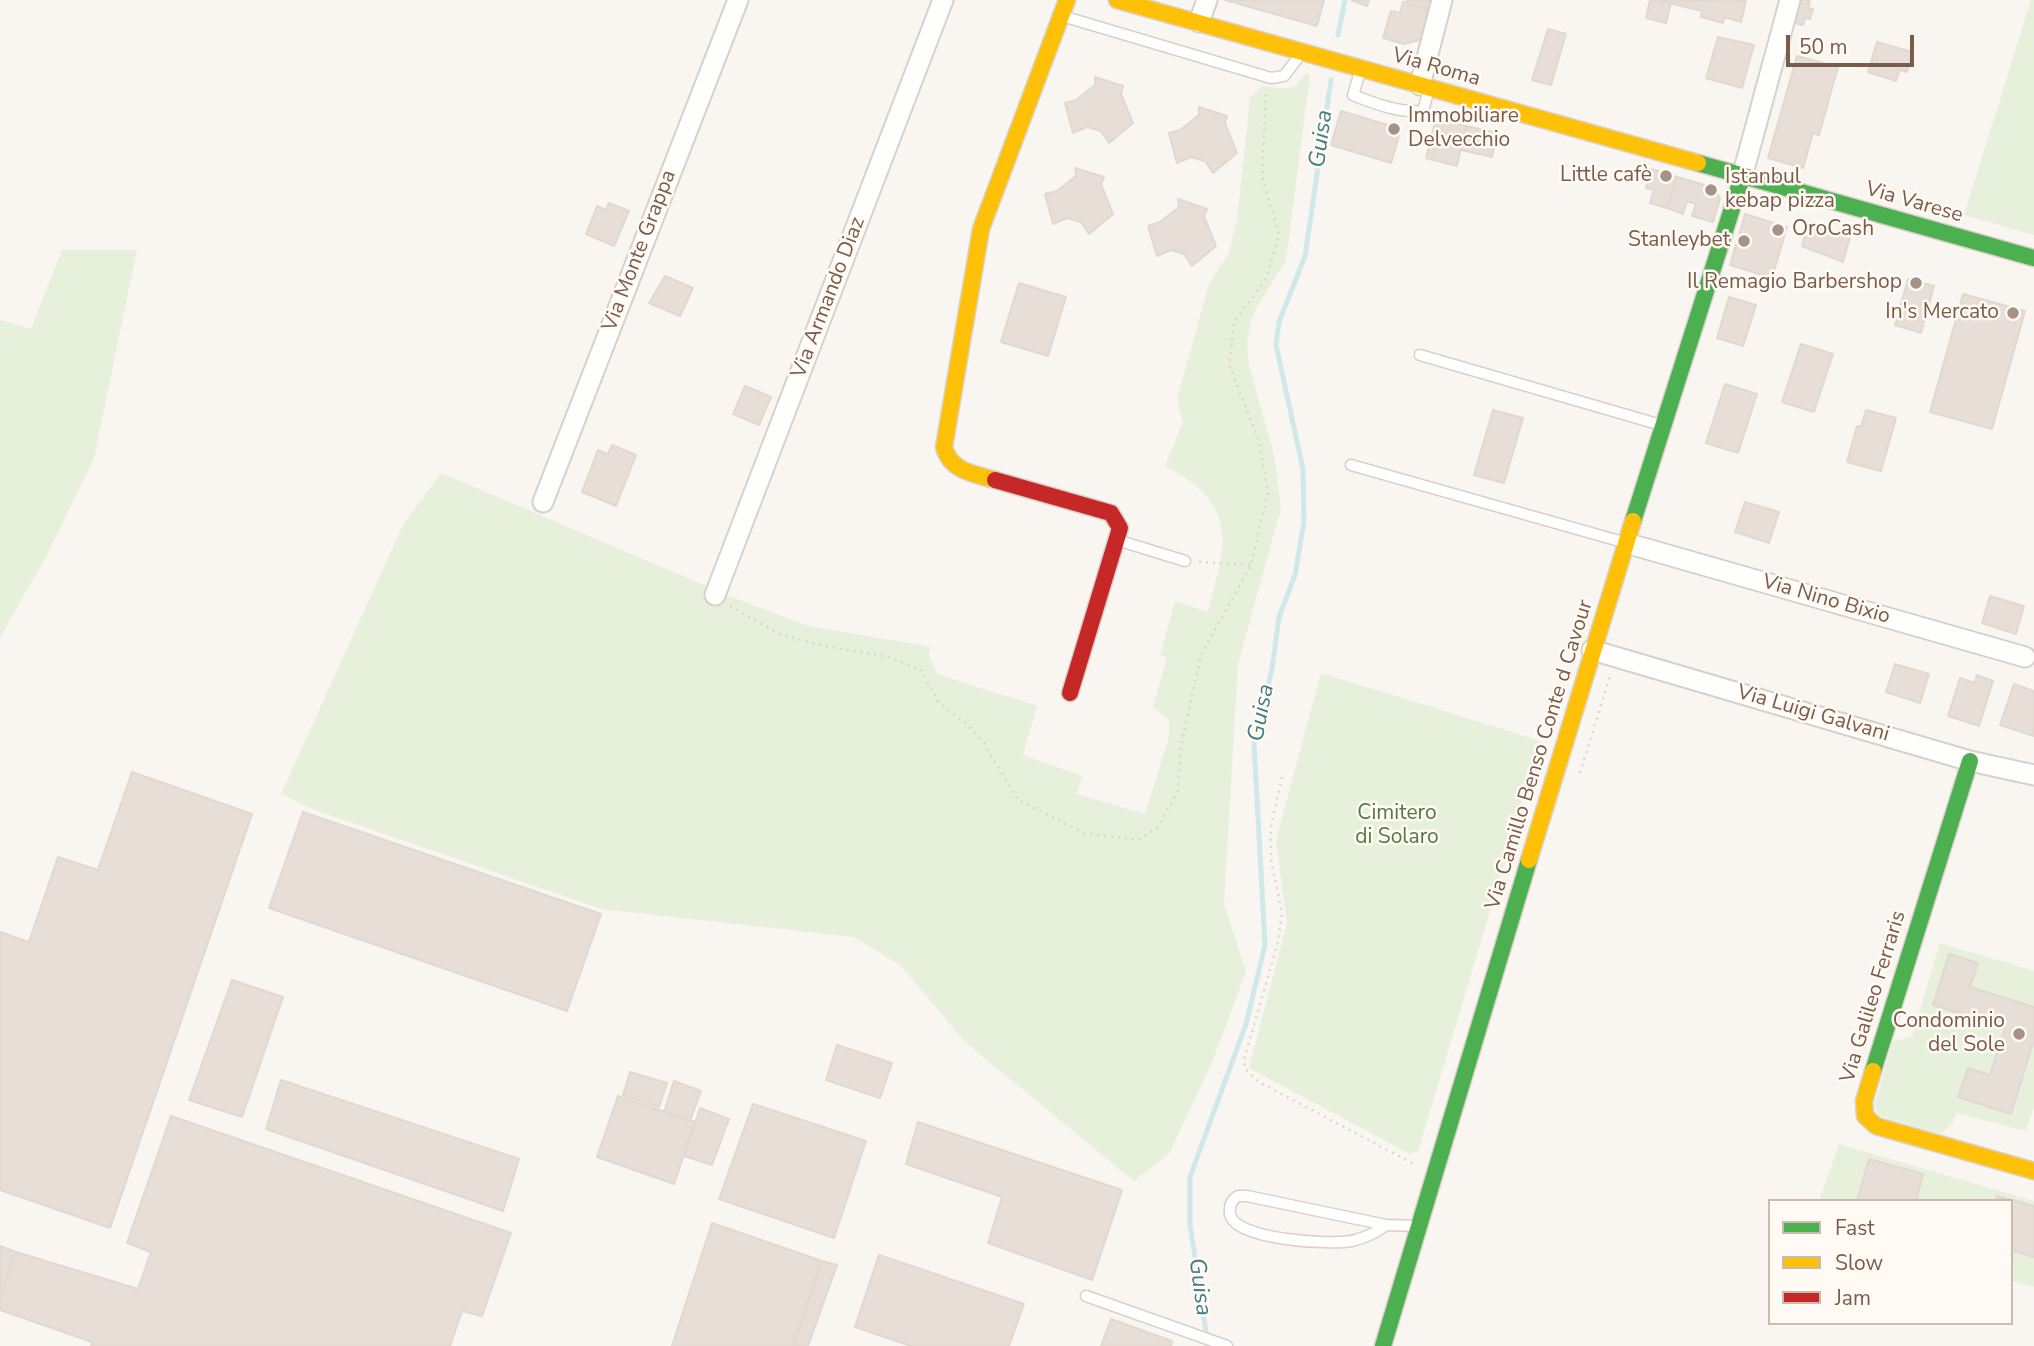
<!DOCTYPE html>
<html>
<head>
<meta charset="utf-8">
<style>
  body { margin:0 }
  #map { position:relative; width:2034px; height:1346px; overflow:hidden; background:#f9f5f0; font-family:"Nunito Sans",sans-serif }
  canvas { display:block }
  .legend { position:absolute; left:1768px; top:1199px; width:245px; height:126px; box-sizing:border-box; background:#fffaf3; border:2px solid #cabbb1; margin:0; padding:9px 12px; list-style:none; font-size:21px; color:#7a5c4d }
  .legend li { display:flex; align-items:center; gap:14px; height:35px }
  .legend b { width:35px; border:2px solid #cabbb1 }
  .scale { position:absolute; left:1786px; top:35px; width:128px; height:32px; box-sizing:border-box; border:4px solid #7a5c4d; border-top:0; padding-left:9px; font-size:21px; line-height:24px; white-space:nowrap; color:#7a5c4d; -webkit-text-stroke:5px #fffaf3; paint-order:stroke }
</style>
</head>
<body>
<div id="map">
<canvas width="2034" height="1346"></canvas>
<ul class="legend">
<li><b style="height:9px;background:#4caf50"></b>Fast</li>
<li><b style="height:9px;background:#ffc107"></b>Slow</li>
<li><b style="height:9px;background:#c62828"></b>Jam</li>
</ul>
<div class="scale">50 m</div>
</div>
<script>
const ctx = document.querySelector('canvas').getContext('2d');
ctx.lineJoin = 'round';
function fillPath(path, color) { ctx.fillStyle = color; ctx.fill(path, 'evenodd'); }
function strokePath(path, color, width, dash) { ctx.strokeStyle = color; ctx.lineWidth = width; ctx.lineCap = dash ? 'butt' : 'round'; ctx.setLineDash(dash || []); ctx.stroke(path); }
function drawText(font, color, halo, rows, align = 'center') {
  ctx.font = font + ' "Nunito Sans",sans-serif'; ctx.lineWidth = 5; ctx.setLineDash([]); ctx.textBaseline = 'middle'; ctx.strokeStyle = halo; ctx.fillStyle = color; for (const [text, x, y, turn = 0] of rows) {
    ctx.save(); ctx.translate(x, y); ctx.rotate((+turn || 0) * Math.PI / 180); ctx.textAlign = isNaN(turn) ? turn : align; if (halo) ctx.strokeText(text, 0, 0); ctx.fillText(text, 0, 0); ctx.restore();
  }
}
const green = new Path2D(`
  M2031,0H2034V235L1964,215Z
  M1306,73L1310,75L1286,261L1259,303L1251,320L1247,343L1249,365L1274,455L1281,508L1238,664L1224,904L1246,972L1213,1060L1169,1154L1134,1181L965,1042L900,965L854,937L601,909L312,809L281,794L403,525L441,473L732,597L808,626L930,647L929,656L937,674L1037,706L1023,755L1082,776L1077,794L1145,814L1169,737V720L1153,707L1167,658L1160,655L1175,601L1208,612C1227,543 1239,504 1165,466L1183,422L1177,399L1209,284L1229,253L1237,220L1250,98L1262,86L1282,89L1296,86Z
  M62,250H137L94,458L46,557L0,637V320L31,329Z
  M1321,673L1541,741L1418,1151L1410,1154L1249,1068L1287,923L1276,840Z
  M1940,943L2034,971V1106L2026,1131L1956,1113L1953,1123L1941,1134L1880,1116L1874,1106L1893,1041L1912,1037Z
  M1839,1144L2034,1201V1287L2011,1281V1201H1819Z`);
const stream = new Path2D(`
  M1338,35L1345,0
  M1208,1346L1190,1224V1177L1246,1024L1265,945L1254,744L1272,669L1279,617L1295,575L1304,521L1303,469L1276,345L1279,322L1305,256L1331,80`);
const building = new Path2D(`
  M1225,0H1324L1317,26Z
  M1351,0H1369L1367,6Z
  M1407,0H1433L1431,10L1407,3Z
  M1650,0L1671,3L1666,23L1646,18Z
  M1746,0L1741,22L1724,17L1723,23L1701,17L1702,11L1661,1Z
  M1796,0H1810L1808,8L1813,9L1810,19L1805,18L1803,25L1790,22Z
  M1403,2L1431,10L1423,39L1404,44L1383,38L1391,11L1400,13Z
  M1548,29L1566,34L1551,85L1532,80Z
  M1718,37L1754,45L1742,88L1706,78Z
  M1877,42L1912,52L1907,72L1900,70L1896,81L1868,72Z
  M1797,56L1838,67L1819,135L1813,133L1803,168L1768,158Z
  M1095,77L1123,86L1121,94L1133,123L1109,143L1101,131L1087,127L1073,133L1065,103L1076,100L1095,85Z
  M1199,107L1227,116L1225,123L1237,153L1213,173L1205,161L1191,157L1177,163L1169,133L1180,130L1199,115Z
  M1341,111L1401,129L1391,163L1331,145Z
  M1436,118L1466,126L1457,166L1426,158Z
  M1466,126L1497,133L1492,157L1461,150Z
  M1075,168L1104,177L1101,184L1113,214L1089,234L1081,222L1067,218L1053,224L1045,194L1057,191L1076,176Z
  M1651,169L1677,177L1667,208L1650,203L1654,190L1646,188Z
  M1677,177L1715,188L1720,199L1713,222L1692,216L1696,204L1687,201L1683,214L1667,208Z
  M1178,199L1207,209L1204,216L1216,246L1192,266L1184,254L1171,250L1157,256L1148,226L1160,222L1179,207Z
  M609,203L629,211L614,246L586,234L597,206L606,210Z
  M1745,214L1787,227L1772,278L1730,265Z
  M1808,225L1850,237L1843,262L1802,246Z
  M665,276L693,288L680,316L649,303Z
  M1908,279L1934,286L1921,333L1895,325Z
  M1019,283L1066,297L1048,356L1001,342Z
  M1963,294L2025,311L1992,429L1930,412Z
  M1729,297L1756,305L1743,346L1717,338Z
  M1801,344L1833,354L1814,412L1782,402Z
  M1725,384L1757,394L1738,453L1706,443Z
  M745,386L771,397L759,425L733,414Z
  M1493,410L1523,418L1504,483L1474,475Z
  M1866,410L1896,418L1881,471L1847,462L1857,426L1861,427Z
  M612,445L636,455L616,506L582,492L598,450L608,454Z
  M1745,502L1779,512L1769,543L1735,532Z
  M1990,596L2024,606L2016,634L1982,623Z
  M1895,664L1929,674L1920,703L1886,692Z
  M1977,675L1993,681L1979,726L1948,716L1960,678L1975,683Z
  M2014,684L2034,691V736L2000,725Z
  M132,772L252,814L110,1228L0,1190V932L29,942L58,857L98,870Z
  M303,812L601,914L567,1011L269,908Z
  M1949,954L1978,963L1970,987L2034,1007V1040L2011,1114L1958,1097L1968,1068L1990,1075L2005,1028L1933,1005Z
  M232,980L283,997L242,1117L189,1100Z
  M837,1045L892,1063L880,1098L826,1080Z
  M630,1072L667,1083L659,1107L623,1095Z
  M281,1080L519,1159L503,1211L266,1129Z
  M674,1081L701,1091L690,1121L664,1112Z
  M618,1096L695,1122L674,1184L597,1157Z
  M753,1104L866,1141L834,1238L719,1199Z
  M700,1108L729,1119L712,1165L684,1156Z
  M171,1116L511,1233L482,1316L462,1311L450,1346H91L92,1342L0,1310V1298L16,1252L138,1289L151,1252L127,1243Z
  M918,1122L1122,1190L1092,1280L988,1243L1002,1197L906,1164Z
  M1869,1159L1923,1174L1916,1201H1857Z
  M1997,1196L2034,1206V1257L2011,1250V1201H1995Z
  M712,1223L822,1261L793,1346H672Z
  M0,1246L16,1252L0,1298Z
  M879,1255L1024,1304L1009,1346H911L855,1327Z
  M822,1261L837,1265L808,1346H793Z
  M1111,1319L1172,1341L1171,1346H1101Z`);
const path = new Path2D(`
  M1199,562L1251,565
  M730,606L779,634L825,646L889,657L921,670L939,703L967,724L984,743L1018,800L1084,833L1138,840L1158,827L1178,791L1181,746L1201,655L1251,565L1268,492L1258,438L1229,365L1234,322L1266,279L1279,234L1262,177L1266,90
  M1580,773L1610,676
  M1282,777L1271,825V859L1282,913L1278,942L1244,1060L1245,1069L1259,1082L1414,1164`);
const lane = new Path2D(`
  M1062,16L1271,78L1284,76L1300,55
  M1360,72L1353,95C1375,104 1400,113 1423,111L1428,93
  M1420,355L1661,425
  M1351,465L1623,542
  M1117,540L1185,561
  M1386,1225C1376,1233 1364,1238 1352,1241C1330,1245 1234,1240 1230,1214C1229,1206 1231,1200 1238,1196H1247L1386,1225L1417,1226
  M1086,1296L1227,1346`);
const street = new Path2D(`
  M1199,22L1207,0
  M1420,85L1442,0
  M1742,177L1790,0
  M543,502L738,0
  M1626,543L2025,657
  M715,595L943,0
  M1592,650L1970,761L2034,775`);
const fast = new Path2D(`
  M1698,163L2034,258
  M1633,521L1742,177
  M1873,1071L1970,761
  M1383,1346L1529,860`);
const slow = new Path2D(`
  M1117,0L1698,163
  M995,480C974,474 950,471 944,447L981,229L1067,0
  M1529,860L1633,521
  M1873,1071L1864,1101L1865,1116L1876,1126L2034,1171`);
const jam = new Path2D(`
  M995,480L1111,513L1120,528L1070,693`);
const markers = [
  [1394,129,7,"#a69286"],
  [1666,176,7,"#a69286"],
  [1711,190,7,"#a69286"],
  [1778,230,7,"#a69286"],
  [1744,241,7,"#a69286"],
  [1916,283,7,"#a69286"],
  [2013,313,7,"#a69286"],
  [2019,1034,7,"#a69286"]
];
const streetNames = [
  ["Via Roma",1436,68,16],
  ["Via Varese",1914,203,16],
  ["Via Monte Grappa",640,251,-69],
  ["Via Armando Diaz",829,298,-69],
  ["Via Nino Bixio",1826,600,16],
  ["Via Luigi Galvani",1813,714,16],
  ["Via Camillo Benso Conte d Cavour",1540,755,-73],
  ["Via Galileo Ferraris",1874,997,-73]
];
const poiNames = [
  ["Immobiliare",1408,117,"left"],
  ["Delvecchio",1408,141,"left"],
  ["Little cafè",1652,176],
  ["Istanbul",1725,178,"left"],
  ["kebap pizza",1725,202,"left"],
  ["OroCash",1792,230,"left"],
  ["Stanleybet",1730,241],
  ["Il Remagio Barbershop",1902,283],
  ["In's Mercato",1999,313],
  ["Condominio",2005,1022],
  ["del Sole",2005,1046]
];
const parkNames = [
  ["Cimitero",1397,814],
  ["di Solaro",1397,838]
];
const waterNames = [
  ["Guisa",1322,139,-82],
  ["Guisa",1262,713,-79],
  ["Guisa",1199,1287,82]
];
fillPath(green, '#e7f0db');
strokePath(stream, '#d0e8ea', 5);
fillPath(building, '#e6ded7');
strokePath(building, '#e2d8d2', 2);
strokePath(lane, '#d7d1cb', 13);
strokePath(street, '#d7d1cb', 23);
strokePath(fast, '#d9d2cb', 19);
strokePath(slow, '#d9d2cb', 19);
strokePath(jam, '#d9d2cb', 19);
strokePath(path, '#dcd5d0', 2.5, [2, 5]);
strokePath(lane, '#fefefd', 10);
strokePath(street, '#fefefd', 19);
strokePath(fast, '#4caf50', 16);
strokePath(slow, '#ffc107', 16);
strokePath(jam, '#c62828', 16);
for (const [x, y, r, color] of markers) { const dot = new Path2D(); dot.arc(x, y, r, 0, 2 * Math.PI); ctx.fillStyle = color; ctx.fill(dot); strokePath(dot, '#fffaf3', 2.5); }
drawText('21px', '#7a5c4d', '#fffaf3', streetNames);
drawText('21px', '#7a5c4d', '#fffaf3', poiNames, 'right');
drawText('21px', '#537a41', '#fffaf3', parkNames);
drawText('italic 23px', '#437c86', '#fffaf3', waterNames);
</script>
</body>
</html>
